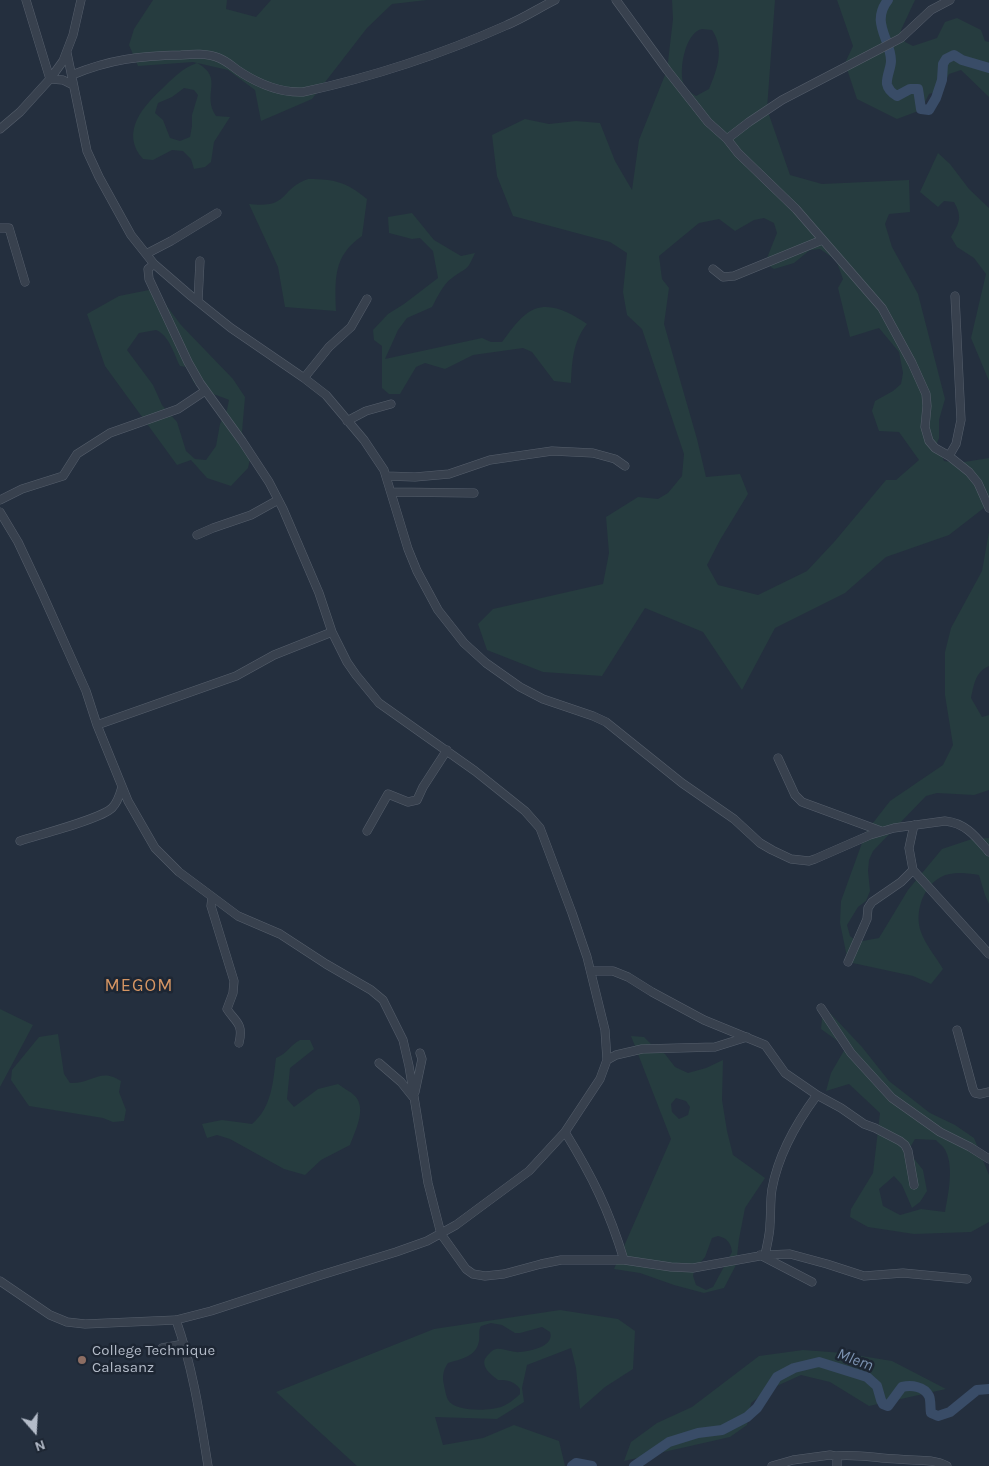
<!DOCTYPE html>
<html>
<head>
<meta charset="utf-8">
<style>
  body { margin:0 }
  #map { position:relative; width:989px; height:1466px; overflow:hidden; background:#242f3e; font-family:Karla,sans-serif }
  canvas { display:block }
  .north { position:absolute; left:10px; top:1406px; width:50px; height:50px; -webkit-text-stroke:4px #1d2633; paint-order:stroke; rotate:161deg; font-size:14px; font-weight:700; line-height:20px; text-align:center; color:#b4bcc9 }
  .north::after { content:''; display:block; margin:auto; width:18px; height:22px; background:#b4bcc9; clip-path:polygon(50% 0,100% 100%,50% 72%,0 100%) }
</style>
</head>
<body>
<div id="map">
<canvas width="989" height="1466"></canvas>
<div class="north">N</div>
</div>
<script>
const ctx = document.querySelector('canvas').getContext('2d');
ctx.lineJoin = 'round';
function fillPath(path, color) { ctx.fillStyle = color; ctx.fill(path, 'evenodd'); }
function strokePath(path, color, width, dash) { ctx.strokeStyle = color; ctx.lineWidth = width; ctx.lineCap = dash ? 'butt' : 'round'; ctx.setLineDash(dash || []); ctx.stroke(path); }
function drawText(font, color, halo, rows, align = 'center') {
  ctx.font = font + ' Karla,sans-serif'; ctx.lineWidth = 5; ctx.setLineDash([]); ctx.textBaseline = 'middle'; ctx.strokeStyle = halo; ctx.fillStyle = color; for (const [text, x, y, turn = 0] of rows) {
    ctx.save(); ctx.translate(x, y); ctx.rotate((+turn || 0) * Math.PI / 180); ctx.textAlign = isNaN(turn) ? turn : align; if (halo) ctx.strokeText(text, 0, 0); ctx.fillText(text, 0, 0); ctx.restore();
  }
}
const green = new Path2D(`
  M153,0H227L226,9L256,17L271,0H427L392,4L367,28L312,99L261,121L255,90L228,70L193,62L138,66L129,45L134,29Z
  M672,0H775L767,109L790,175L822,184L909,180L910,212L889,214L885,224L892,247L918,294L945,399L939,420V438L935,448L940,451L944,461L958,463L989,458V504L949,535L886,557L845,593L775,628L742,690L703,632L645,608L602,676L543,672L487,650L478,624L493,609L603,584L609,553L606,517L638,497L658,499L668,493L682,476L684,454L642,329L627,315L623,292L627,253L610,242L513,216L497,176L492,135L525,119L549,124L576,121L600,123L615,161L632,190L639,140L667,70L673,19ZM702,29L712,30C725,49 717,70 709,89L696,96C691,93 687,90 684,85C678,72 685,32 702,29ZM764,218L774,223L777,233L765,263L774,269L794,263L810,250L820,249L836,260L843,279L838,288L850,337L879,328L899,352L903,373L901,384L893,391L875,401L872,411L879,431L899,432L919,460L896,480H886L835,541L807,571L758,595L718,585L707,565L720,540L748,494L740,474L706,477L697,439L664,324L669,288L662,279L659,256L699,223L719,219L735,231L754,220Z
  M837,0H915L901,30L905,42L913,46L937,38L945,22L957,18L981,30L985,41L989,42V97L961,70L949,74L941,90L929,94L921,110L897,119L857,99L845,63L853,46Z
  M197,63C225,78 201,94 216,116L230,117L214,142L211,162L205,167L194,169L191,159L183,151L172,150L153,160L143,159C119,132 144,105 165,86C175,76 183,68 197,63ZM184,88L194,90L198,95L192,115V126L190,137L180,141L170,138L163,120L155,113L158,103L172,97Z
  M938,153L950,164L969,189L989,208V381L971,338L986,274L974,258L957,247L951,237C959,223 963,218 954,202L944,201L938,207L920,192Z
  M308,179C335,179 346,182 367,199L362,236C333,256 335,279 336,311L285,307L278,267L249,204C290,209 279,189 308,179Z
  M412,213L434,240L461,256L475,253C466,273 468,266 452,278C443,284 437,298 432,307L407,318L398,330L385,359L482,338L491,342H502C509,333 516,322 525,315C545,298 569,312 587,324C573,341 572,362 571,383L554,381L532,352L523,348L473,355L445,369L425,363L416,367L400,394H389L382,388V346L374,340L373,330L388,314L404,304L438,278L433,251L420,238L412,239L389,233L388,217Z
  M154,289L181,325L233,379L245,397L242,432L251,455L248,468L231,486L207,478L191,460L177,465L105,366L87,314L119,296ZM156,330C169,335 174,354 180,366L187,367C191,372 191,377 193,381C199,392 219,395 229,400L227,410L220,424L216,446L206,460L195,459L186,451L177,422L162,405L153,385L127,350L139,333Z
  M989,532V666C975,672 974,685 971,698L982,717L989,715V790L974,795L937,793L926,796L873,851L869,860L868,871L870,891L866,901L858,907L847,925L850,936L857,942L879,938L908,890L942,849L972,839L989,838V904L985,895L979,875C968,873 952,871 941,877C923,886 914,913 921,932C925,944 936,957 943,969L931,984L913,976L848,962L840,923L841,901L862,843V837L890,801L943,765L953,745L945,695V652L951,628L982,571Z
  M821,1008L831,1014L862,1047L889,1081L930,1113L955,1125L974,1138L989,1175V1222L971,1232L914,1234L868,1227L850,1217L851,1209L873,1173L880,1113L849,1084L826,1091L831,1073L846,1047L821,1029L823,1010ZM915,1139L936,1140C938,1143 942,1145 944,1148C955,1164 948,1195 945,1212L921,1209L900,1215L883,1206L879,1189L894,1176L902,1185L912,1208L920,1202L927,1191L923,1170L908,1151Z
  M0,1009L33,1025L0,1087Z
  M58,1034L64,1074L70,1083C92,1084 100,1067 121,1081L119,1092L126,1110L124,1121L113,1122L103,1118L29,1106L11,1080L12,1070L39,1037Z
  M631,1036L644,1037L655,1048L665,1054L675,1067L688,1073L706,1068L723,1060L722,1100L727,1131L733,1155L765,1178L745,1208L739,1239L736,1265L724,1288L704,1293L674,1285L640,1273L614,1269L671,1139ZM676,1098L686,1101L690,1107L688,1115L679,1119L672,1112L671,1104ZM718,1236C727,1238 731,1243 732,1252L713,1287L706,1290L696,1285L693,1276L694,1270L705,1257L712,1238Z
  M300,1040H310L314,1049L290,1068L287,1099L294,1107L318,1089L338,1084C343,1088 350,1091 355,1096C367,1109 355,1131 350,1145L321,1160L305,1175L284,1169L230,1139L217,1135L207,1138L202,1124L222,1120L252,1124C272,1107 273,1082 276,1058C288,1053 289,1046 300,1040Z
  M560,1310L618,1319L635,1331L633,1369L605,1387L580,1409L576,1368L571,1348L527,1365L522,1388L524,1402L497,1419L435,1417L443,1445L483,1438L514,1425L559,1441L565,1466H357L276,1392L434,1329ZM491,1323L502,1325L515,1333H520L542,1327L550,1332C555,1346 531,1351 520,1352C512,1353 504,1348 496,1349C492,1350 490,1353 487,1356C479,1365 490,1374 498,1380C508,1380 514,1381 520,1389V1394C515,1399 507,1405 501,1407C489,1411 455,1412 448,1400C446,1396 445,1390 444,1385C442,1377 443,1370 448,1363C461,1359 476,1357 479,1341C480,1335 478,1331 481,1326Z
  M803,1350L843,1353L892,1361L946,1389L869,1406L830,1382L801,1375L768,1390L751,1403L747,1425L730,1437L624,1461L631,1442L657,1423L692,1407L759,1356Z`);
const river = new Path2D(`
  M888,0C870,23 891,39 891,61C891,68 886,77 887,84C888,90 892,93 897,96L910,89H918L921,109L929,110L936,98L942,80L943,64L946,59L954,55L962,60L989,68
  M572,1466L576,1463L592,1466
  M634,1466L669,1442L698,1433L722,1430L747,1417L757,1408L777,1377L794,1368L819,1362L867,1377L877,1386L881,1400L883,1404L888,1406L902,1387C911,1385 924,1386 929,1396C931,1400 930,1408 931,1413L938,1416L950,1412L977,1390L989,1389`);
const minor = new Path2D(`
  M26,0L50,79L63,80L73,85
  M616,0L667,70L708,122L727,139L738,153L796,209L882,308L912,363L926,394L927,406L925,427L929,441L935,448L949,456L969,472L978,483L989,508
  M67,53L87,151L99,177L131,235L154,264L191,296L231,328L304,378L326,395L364,440L384,470L408,549L417,571L438,610L464,643L486,663L520,687L543,699L593,716L606,722L682,783L734,819L760,843L772,850L791,859L809,861L815,859L870,835L894,828L945,821C966,823 976,837 989,852
  M72,75C111,59 139,56 181,55C193,54 207,53 219,58C227,61 234,68 242,73C261,85 280,93 303,92C373,77 442,54 507,25C524,18 539,8 555,0
  M0,129L20,112L50,79L63,61L73,35L81,0
  M727,139L749,122L782,100L901,38L931,10L950,0
  M0,228H9L25,282
  M146,254L171,241L217,213
  M713,269L723,277L734,276L822,240
  M198,301L200,261
  M304,378L329,347L351,327L367,299
  M347,421L366,411L391,404
  M949,456L956,444L961,420L955,296
  M386,476L415,477L449,474L490,460L552,451L593,453L615,459L625,466
  M391,492L474,493
  M0,500L22,489L63,476L77,454L110,433L178,409L205,391
  M0,512L18,542L42,593L86,691L97,725L128,801L155,848L179,872L238,916L280,934L326,964L371,990L383,1000L403,1040L409,1066L428,1183L441,1234L466,1269L473,1274L485,1276L504,1274L541,1264L561,1260H624L671,1267L693,1268L765,1255L790,1254L827,1264L864,1276L903,1273L967,1279
  M197,535L213,528L251,515L278,500
  M97,725L236,676L274,655L332,632
  M778,758L795,795L802,802L881,831
  M914,825L909,848L913,870L989,954
  M367,831L388,794L408,802L417,800L423,787L447,750
  M20,841C38,835 101,819 112,808C118,802 120,794 122,787
  M212,897L211,906L234,981L233,993L227,1009C235,1022 244,1023 239,1043
  M848,962L867,919L868,908L872,902L901,882L913,870
  M591,971H613L628,977L652,992L704,1020L765,1045L785,1073L817,1095L841,1108L864,1124L875,1128L900,1141L905,1145L908,1151L914,1185
  M821,1008L851,1053L892,1098L940,1132L970,1147L989,1159
  M957,1030L973,1089L975,1093L980,1094L989,1092
  M607,1060L616,1055L642,1049L715,1047L747,1037
  M379,1063L401,1082L413,1097
  M415,1092L422,1059L420,1053
  M565,1132C592,1176 609,1210 624,1260
  M760,1255L812,1282
  M765,1255C767,1245 770,1234 770,1224C771,1213 770,1201 772,1189C778,1156 797,1122 817,1095
  M0,1281L50,1315L67,1322L85,1324L176,1320L211,1311L318,1276L396,1252L427,1241L456,1225L529,1171L565,1132L600,1079L607,1060L605,1030L587,957L572,913L540,828L525,811L475,771L379,703L356,675L347,662L332,632L319,593L283,509L269,482L242,441L200,383L188,362L149,279L148,269L154,264
  M176,1320C193,1368 200,1416 208,1466
  M162,1348L184,1344
  M835,1456C858,1454 875,1458 897,1459C914,1461 932,1458 947,1466
  M772,1466L793,1460L830,1455L835,1456L837,1458V1466`);
const markers = [
  [82,1360,5,"#8d6e63"]
];
const poiNames = [
  ["College Technique",92,1351],
  ["Calasanz",92,1368]
];
const waterNames = [
  ["Mlem",855,1360,21]
];
const quarterNames = [
  ["MEGOM",139,986]
];
fillPath(green, '#263c3f');
strokePath(river, '#394c67', 10);
strokePath(minor, '#565f6c', 9);
strokePath(minor, '#38414e', 8);
for (const [x, y, r, color] of markers) { const dot = new Path2D(); dot.arc(x, y, r, 0, 2 * Math.PI); ctx.fillStyle = color; ctx.fill(dot); strokePath(dot, '#1d2633', 2); }
drawText('15px', '#b4bcc9', '#1d2633', poiNames, 'left');
drawText('italic 16px', '#7c92b1', '#1d2633', waterNames);
ctx.letterSpacing = '1px';
drawText('18px', '#d59563', '#1d2633', quarterNames);
ctx.letterSpacing = '0px';
</script>
</body>
</html>
